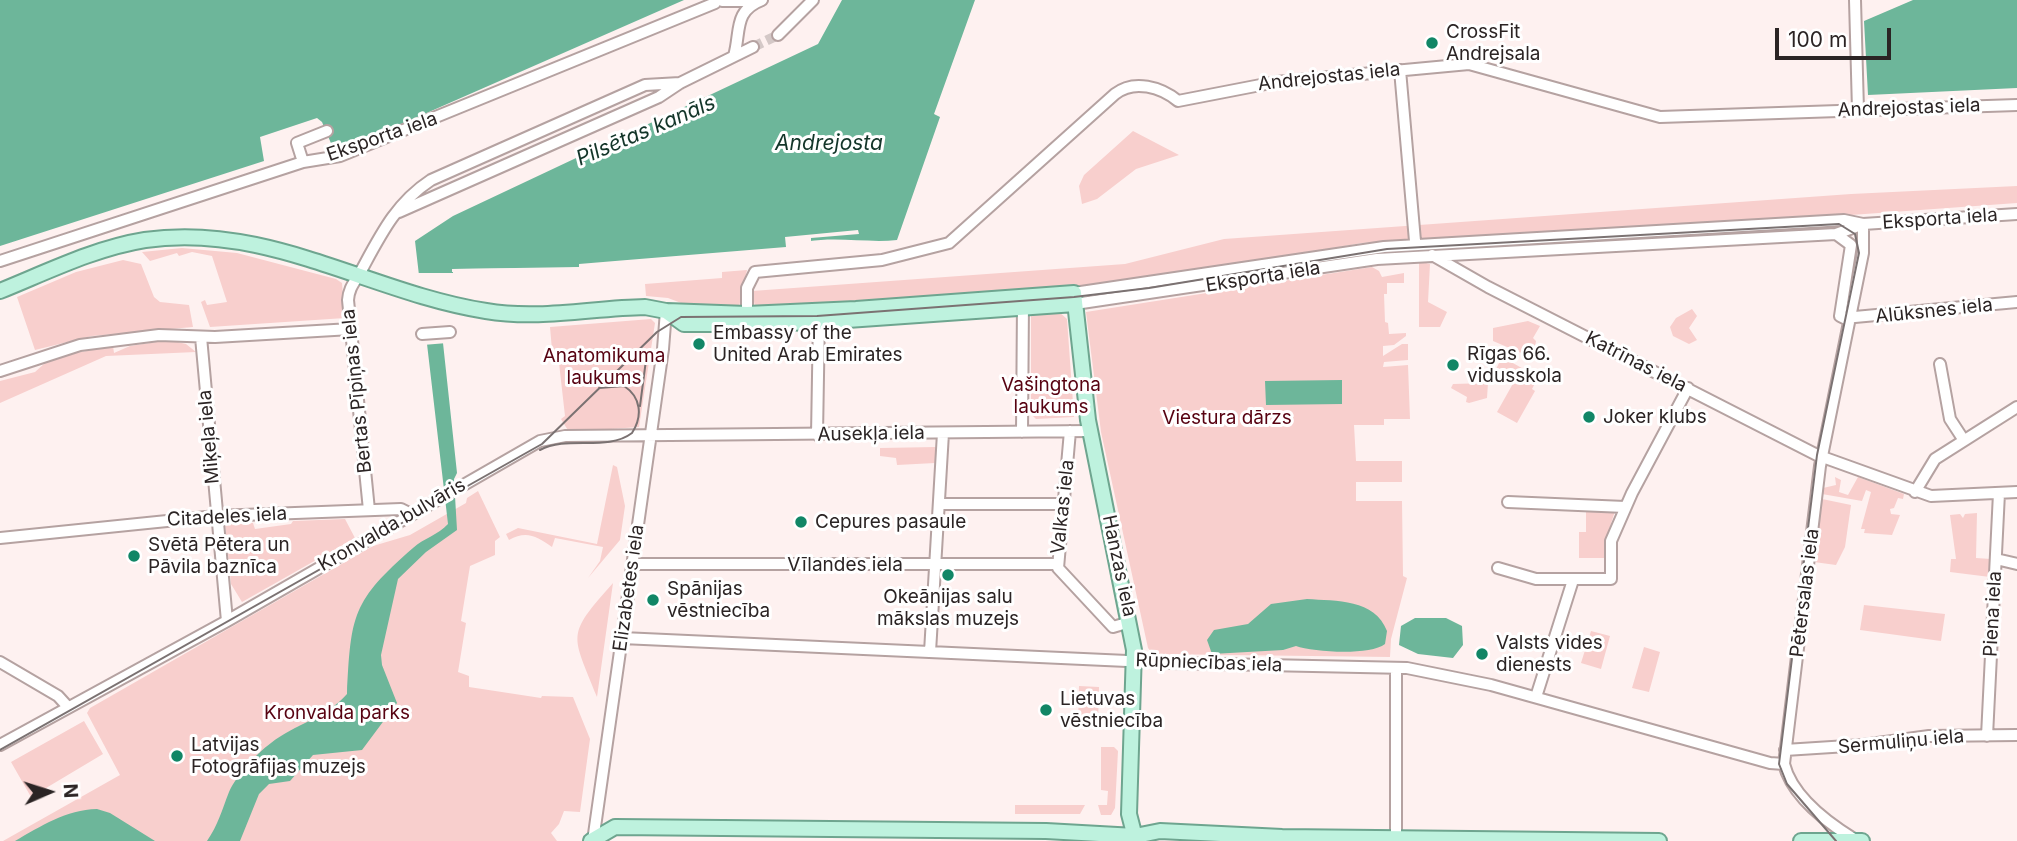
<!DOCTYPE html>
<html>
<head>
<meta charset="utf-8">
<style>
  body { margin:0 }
  #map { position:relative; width:2017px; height:841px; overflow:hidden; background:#fef1f0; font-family:Inter,sans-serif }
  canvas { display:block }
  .north { position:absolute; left:14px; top:757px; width:70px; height:70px; -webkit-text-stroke:5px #fff; paint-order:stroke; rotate:87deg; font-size:19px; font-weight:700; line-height:28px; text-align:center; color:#2b2424 }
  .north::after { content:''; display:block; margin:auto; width:24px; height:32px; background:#2b2424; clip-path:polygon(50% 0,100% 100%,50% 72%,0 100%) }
  .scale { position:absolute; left:1775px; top:28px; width:116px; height:32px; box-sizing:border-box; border:4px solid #2b2424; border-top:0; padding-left:9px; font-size:21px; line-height:24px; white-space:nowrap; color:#2b2424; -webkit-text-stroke:5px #fff; paint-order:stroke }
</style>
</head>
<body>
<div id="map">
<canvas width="2017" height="841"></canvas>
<div class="north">N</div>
<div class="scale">100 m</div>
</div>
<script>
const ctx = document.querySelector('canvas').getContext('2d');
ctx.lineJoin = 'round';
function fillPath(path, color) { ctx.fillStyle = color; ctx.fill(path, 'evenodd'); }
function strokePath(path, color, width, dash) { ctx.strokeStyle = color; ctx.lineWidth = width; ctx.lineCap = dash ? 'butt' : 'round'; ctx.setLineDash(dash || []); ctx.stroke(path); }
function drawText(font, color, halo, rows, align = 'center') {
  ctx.font = font + ' Inter,sans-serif'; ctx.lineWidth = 6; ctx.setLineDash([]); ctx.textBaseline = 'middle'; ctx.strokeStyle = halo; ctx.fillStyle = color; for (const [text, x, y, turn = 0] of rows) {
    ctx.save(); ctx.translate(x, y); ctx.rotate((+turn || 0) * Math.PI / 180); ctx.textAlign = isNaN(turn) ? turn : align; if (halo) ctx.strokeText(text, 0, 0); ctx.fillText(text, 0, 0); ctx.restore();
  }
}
const green = new Path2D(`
  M1133,131L1179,155L1136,169L1097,199L1082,204L1079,186L1084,175Z
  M2017,186V203L1782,220L1362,243L1146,281L862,306L755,307L752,291L1125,264L1224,239L1851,194Z
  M182,248L237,253L336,279L342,283L345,318L210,327L201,302L205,300L207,305L227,302L212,256L192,252L179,256L177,253L150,261L142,252Z
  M123,260L141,264L154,297L160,302L189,305L193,327L92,336L35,350L17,297L76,272Z
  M1419,261L1430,264L1428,302L1447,312L1440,327H1419Z
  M1372,267L1379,271L1382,277L1404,273V283H1387V294H1384L1385,322L1388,323L1389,334L1406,333V336L1394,345L1383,346V356L1402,344H1408V360L1384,362L1383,367L1408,365L1410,419H1384V425H1354L1356,461H1402V482H1356V501H1402L1403,576L1407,578L1391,639L1390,657L1153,654L1148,648L1101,432L1086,312Z
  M747,270L739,307L689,306L668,298L646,296L645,284L722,278V272Z
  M1692,309L1697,316L1689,328L1697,340L1689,344L1673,336L1670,327L1676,318Z
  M1058,311L1067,319L1074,417L1036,419L1031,414V316L1036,312Z
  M651,319L655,323L639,427L569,432L561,419L565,416L558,354L552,350L550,327Z
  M1528,321L1540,326L1533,338L1536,341L1533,358L1493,341V328Z
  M169,340L186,344L196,352L106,356L0,403V381L35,372L45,363L60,356L113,346L114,353L130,346Z
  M1502,357L1538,377L1532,389L1535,391L1517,423L1497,412L1515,380L1496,369Z
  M1488,383L1487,398L1469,403L1466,402L1467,397L1451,388L1453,384Z
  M936,447L935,463L897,465L896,458L880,456V448Z
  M613,465L617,467L625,506L620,540L588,578L600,561L603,547L555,538L552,547C537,536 526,530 509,540L506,534L518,528L597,544Z
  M1835,477L1841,480L1839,492L1848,495L1858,477L1904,494L1903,499L1898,498L1894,508L1890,509L1891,514L1900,515L1892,535L1864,533L1865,529H1861L1871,492L1866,490L1862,501L1822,494L1823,488L1836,485Z
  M478,491L500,537L495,541V555L470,566L461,621L466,623L458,672L469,676V687L541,698L542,696L573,697L590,739L580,812L564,811L559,824L551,833L557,841H3L120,775L87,713L90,708L373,546L410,535L466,503L467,498Z
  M1822,499L1851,505L1845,547L1836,565L1814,562Z
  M1586,510L1615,511L1608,533L1607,558H1579V532H1586Z
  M1977,513L1976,558L1991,559L1990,577L1950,572L1951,559H1956L1950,515L1960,514L1963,518L1965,514Z
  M345,519L355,538L242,602L231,584L225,524L253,523L255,529L291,524L293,521Z
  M613,583L597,697C572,633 565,637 613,583Z
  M1864,605L1945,614L1941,641L1860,630Z
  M1591,631L1610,636L1601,669L1581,663Z
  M1644,647L1660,652L1649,692L1632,688Z
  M1079,686L1099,687L1098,724H1078Z
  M84,721L103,754L31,797L11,762Z
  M1101,747H1114L1118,751L1115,808L1111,815H1101L1098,805H1107L1108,791L1101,790Z
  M1015,805H1085L1080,814H1015Z`);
const water = new Path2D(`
  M0,0H684L397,126L333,148L322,122L317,118L260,137L264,161L0,246Z
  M842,0H975L934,114L940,117L897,240C861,244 818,232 784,249L569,268L453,269V273H442L443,343L457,473L454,479L457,530L426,552L398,579L381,655L382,665L397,703L362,750L313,755L290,781L269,784L259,794L240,841H207C218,825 222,810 229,792C236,776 256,754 271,743C295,724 326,718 347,694C351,615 352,601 413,548C424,538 438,535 448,524L415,241L453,216L818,44Z
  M1913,0H2017V88L1868,95L1864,21Z
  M1342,380V404L1266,405L1265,381Z
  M1307,599C1336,601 1375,599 1387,631L1385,644C1370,656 1313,652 1296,646L1283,650L1212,654L1207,640L1214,630L1248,624L1271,604Z
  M1415,618H1446L1462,626L1463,645L1453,658L1418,654L1399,645L1401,626Z
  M97,809L110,813L155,841H15C41,826 66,810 97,809Z`);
const pier = new Path2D(`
  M858,230L859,234L811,238V245L798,246L786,252L567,271L452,272V269L579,267V264L615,261L786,247L785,237Z
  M417,273H445L447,343L423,345Z`);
const minorTunnel = new Path2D(`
  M753,47L778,35`);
const minor = new Path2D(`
  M1855,0L1858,110
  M722,1H759
  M778,35L813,0
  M734,56C741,32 733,11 762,0
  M1400,70L1415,241
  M303,162L297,143L327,131
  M399,212L659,97L680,83L753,47
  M1836,234L1851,245L1840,316L1844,318L2017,302
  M1432,255L1488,287L1817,455L1931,496L2017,492
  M0,261L303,162L340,156L715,3
  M1074,293L1384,247L1844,220L1863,224L2017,214
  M1075,304L1377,259L1836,234L1861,225
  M747,322V288L755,272L882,260L949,243L1115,94C1134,79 1161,87 1178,101L1276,82L1469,64L1660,117L2017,105
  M422,334L450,332
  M201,337L227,621
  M1940,364L1950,419L1963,439
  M0,371L80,345L159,335L215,337L351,329
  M1070,431L1058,568L1113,627L1130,622
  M1022,432L1023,302
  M817,435L819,317
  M1915,492L1935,459L2017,407
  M1508,502L1625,507
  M939,504H1064
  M369,510L348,300C349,287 355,282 361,271C381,234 396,203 431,180L645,85L680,83
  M0,538L216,516L401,509L411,514
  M1996,559L2017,564
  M632,564H1058
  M1498,568L1536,579H1611V541L1632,493L1688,388
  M622,638L1171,663L1407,668L1491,685L1770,763L1784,764
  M930,652L943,433
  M0,662L58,696L68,707
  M1396,668V841
  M1536,697L1573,580
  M1987,736L1999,493
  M0,745L227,621L540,441L565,436L1091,431
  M1785,750L1863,745L1929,736L2017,735
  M1854,839C1828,823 1792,796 1784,764L1820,466L1863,253V224
  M593,841L663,349L666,311`);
const major = new Path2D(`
  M0,291C47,272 95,248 145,240C267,222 371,293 486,311C539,320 592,308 645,307L666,311L684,324H750L819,322L1075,304
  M667,311L747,314L856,309L1074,293L1088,420L1134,650L1129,814L1136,841
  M591,841L615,827L1046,831L1135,836L1160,831L1282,837L1659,841
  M1801,841H1862`);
const tram = new Path2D(`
  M640,406L646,360
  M540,450C568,435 607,452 632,433C643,416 641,397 624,386L599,388
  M0,750L542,444L657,332L681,317L817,316L1074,297L1149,288L1387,249L1839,224L1855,234L1859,253L1817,455L1779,764L1787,784L1836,841`);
const markers = [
  [1432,43,7,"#118666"],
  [699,344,7,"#118666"],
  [1453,365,7,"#118666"],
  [1589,417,7,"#118666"],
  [801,522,7,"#118666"],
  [134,556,7,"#118666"],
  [948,575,7,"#118666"],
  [653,600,7,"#118666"],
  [1482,654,7,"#118666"],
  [1046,710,7,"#118666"],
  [177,756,7,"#118666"]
];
const poiNames = [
  ["CrossFit",1446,32],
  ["Andrejsala",1446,54],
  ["Embassy of the",713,333],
  ["United Arab Emirates",713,355],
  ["Rīgas 66.",1467,354],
  ["vidusskola",1467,376],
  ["Joker klubs",1603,417],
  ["Cepures pasaule",815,522],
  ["Svētā Pētera un",148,545],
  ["Pāvila baznīca",148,567],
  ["Spānijas",667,589],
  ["vēstniecība",667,611],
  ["Okeānijas salu",948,597,"center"],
  ["mākslas muzejs",948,619,"center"],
  ["Valsts vides",1496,643],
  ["dienests",1496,665],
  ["Lietuvas",1060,699],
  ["vēstniecība",1060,721],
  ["Latvijas",191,745],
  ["Fotogrāfijas muzejs",191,767]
];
const streetNames = [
  ["Andrejostas iela",1329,77,-6],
  ["Andrejostas iela",1909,108,-2],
  ["Eksporta iela",382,137,-19],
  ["Eksporta iela",1940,219,-4],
  ["Eksporta iela",1263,277,-9],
  ["Alūksnes iela",1934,311,-6],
  ["Katrīnas iela",1636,362,27],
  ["Bertas Pīpiņas iela",357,391,-96],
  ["Ausekļa iela",871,434,-1],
  ["Miķeļa iela",209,437,-95],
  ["Valkas iela",1063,507,-84],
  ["Citadeles iela",227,517,-3],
  ["Kronvalda bulvāris",392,525,-30],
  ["Vīlandes iela",845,565],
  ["Hanzas iela",1119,566,78],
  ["Elizabetes iela",629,588,-82],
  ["Pētersalas iela",1805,593,-83],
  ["Piena iela",1993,614,-87],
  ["Rūpniecības iela",1209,663,2],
  ["Sermuliņu iela",1901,742,-5]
];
const parkNames = [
  ["Anatomikuma",604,356],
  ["laukums",604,378],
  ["Vašingtona",1051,385],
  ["laukums",1051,407],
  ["Viestura dārzs",1227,418],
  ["Kronvalda parks",337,713]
];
const waterNames = [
  ["Pilsētas kanāls",646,131,-23],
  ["Andrejosta",829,144]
];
fillPath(green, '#f8cfcd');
fillPath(water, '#6db69a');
fillPath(pier, '#fef1f0');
strokePath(minorTunnel, '#d4c8c7', 10, [10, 5]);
strokePath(minor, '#b5a2a1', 14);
strokePath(major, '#6ea58f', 18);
strokePath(minor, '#fff', 10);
strokePath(major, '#bef2de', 14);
strokePath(tram, '#7b7272', 2);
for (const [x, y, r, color] of markers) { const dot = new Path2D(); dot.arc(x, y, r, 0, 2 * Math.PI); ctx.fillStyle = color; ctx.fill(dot); strokePath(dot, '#fff', 2.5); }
drawText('19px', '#2b2424', '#fff', poiNames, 'left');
drawText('19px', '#2b2424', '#fff', streetNames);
drawText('19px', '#570211', '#fff', parkNames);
drawText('italic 21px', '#133529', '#fff', waterNames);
</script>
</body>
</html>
